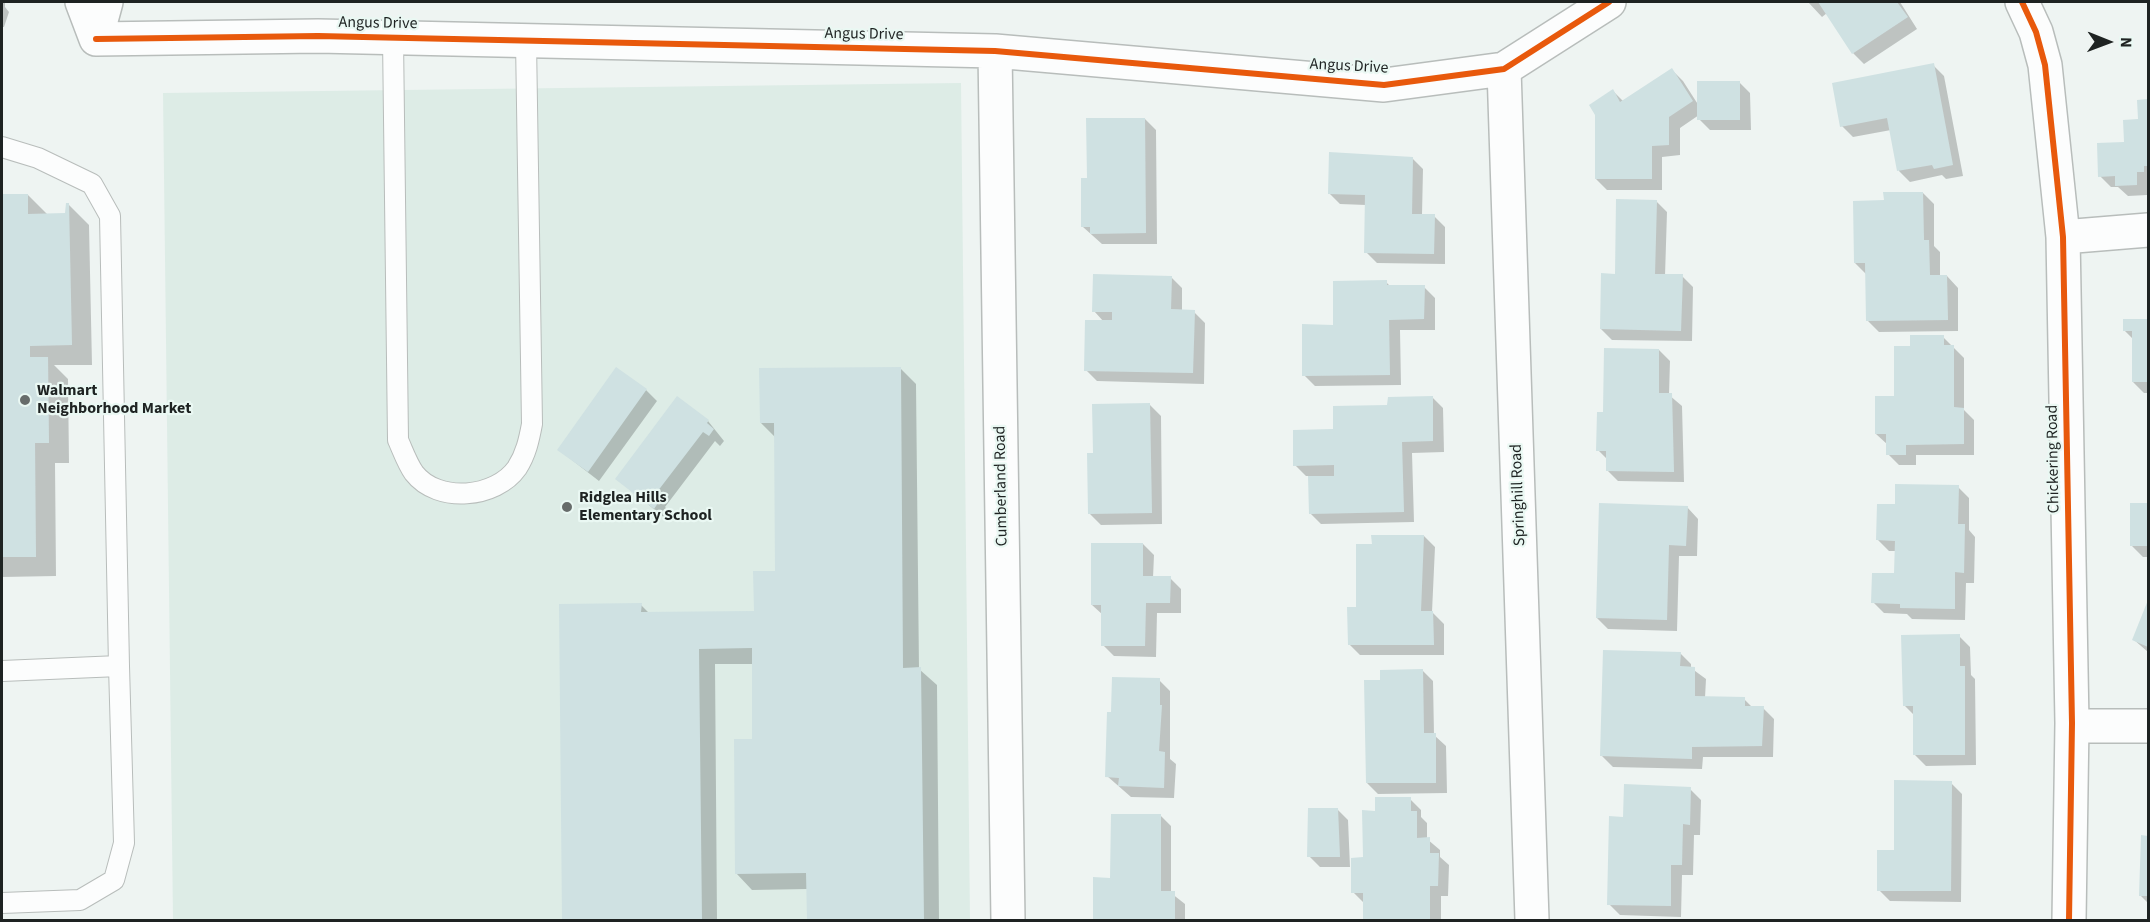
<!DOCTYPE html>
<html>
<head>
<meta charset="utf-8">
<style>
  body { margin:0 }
  #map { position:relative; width:2150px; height:922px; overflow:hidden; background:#eef4f2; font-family:"Source Sans 3",sans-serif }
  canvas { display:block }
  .frame { position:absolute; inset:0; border:3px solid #1e2322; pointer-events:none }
  .north { position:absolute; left:2078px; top:12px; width:60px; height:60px; -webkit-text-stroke:4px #eaf8f3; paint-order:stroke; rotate:91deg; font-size:16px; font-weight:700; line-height:24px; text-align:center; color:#1e2322 }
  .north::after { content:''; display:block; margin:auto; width:21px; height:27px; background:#1e2322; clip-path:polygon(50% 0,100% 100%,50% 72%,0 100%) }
</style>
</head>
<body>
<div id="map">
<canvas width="2150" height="922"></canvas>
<div class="frame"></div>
<div class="north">N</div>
</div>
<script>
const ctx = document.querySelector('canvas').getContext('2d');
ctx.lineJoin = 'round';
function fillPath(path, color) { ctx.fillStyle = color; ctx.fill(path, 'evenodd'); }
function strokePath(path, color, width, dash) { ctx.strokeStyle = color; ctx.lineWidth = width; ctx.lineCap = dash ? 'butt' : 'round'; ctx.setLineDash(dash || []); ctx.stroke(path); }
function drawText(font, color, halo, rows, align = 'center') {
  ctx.font = font + ' "Source Sans 3",sans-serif'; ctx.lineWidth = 4.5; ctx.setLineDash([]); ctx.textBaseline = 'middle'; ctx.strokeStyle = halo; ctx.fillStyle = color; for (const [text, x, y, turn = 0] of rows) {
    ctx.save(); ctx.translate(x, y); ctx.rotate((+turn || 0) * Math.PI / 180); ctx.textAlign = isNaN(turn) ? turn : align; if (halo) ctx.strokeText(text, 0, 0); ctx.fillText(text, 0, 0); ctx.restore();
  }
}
const built = new Path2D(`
  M961,83L970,920H173L163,93Z`);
const shadow = new Path2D(`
  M2,2H5V7L9,12L4,27H2Z
  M1808,2H1900L1917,29L1864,64L1853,53L1827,13L1822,17Z
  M1933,65L1944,76L1963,176L1946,179L1942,175L1910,182L1899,171L1891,130L1853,137L1842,126Z
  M1672,70L1683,81L1699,106L1739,82L1750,93L1751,130H1710L1699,119V115L1680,128V155L1662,157V190H1607L1596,179L1613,91L1624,102Z
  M2148,100L2147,195L2128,196L2118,187H2111L2100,176L2126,143L2139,121L2138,101Z
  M1145,119L1156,130L1157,244H1102L1083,227L1089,179Z
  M1412,158L1423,169L1422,215L1434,216L1445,227V264L1377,263L1366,252V205L1340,204L1329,193Z
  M1923,193L1934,204V246L1940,252V277L1947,276L1958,288V331L1879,332L1868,321L1867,275L1855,263L1886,202Z
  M2,195H28L48,215H67L68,204L89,225L92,365H54L68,379L69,463H55L56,576L2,577Z
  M1656,201L1667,212L1665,276H1682L1693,287L1692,341L1612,340L1601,329L1617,275Z
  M1171,277L1182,288V311L1194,312L1205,323L1204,384L1097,381L1086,370L1104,322L1094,311Z
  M1386,282L1391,287H1424L1435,298V330H1400L1401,385L1315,386L1304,375L1335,326Z
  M2125,320H2148V393H2144L2133,382V339L2124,330Z
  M1943,337L1964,358V410L1974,420V455H1916V465H1899L1888,454V445L1876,434L1895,398L1911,347Z
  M1659,350L1670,361L1669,395L1682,406L1684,482L1618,481L1607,470L1608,460L1598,450L1604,414Z
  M900,368L916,384L919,669L937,685L939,920H808V889L752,890L736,873L754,740L753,664H715L717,920H563L561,606L641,605L650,614L755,613L777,572L775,437L761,423Z
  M646,390L657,401L599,481L559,450Z
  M1432,397L1443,408L1444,452L1412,453L1414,522L1321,524L1310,513V476H1306L1295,465L1335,431L1389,407Z
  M1150,405L1161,416L1162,524L1101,525L1090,514L1095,454Z
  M708,421L724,441L720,446L715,441L665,507L670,512L666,519L617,479Z
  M1958,487L1969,498V530L1975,537L1974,583H1966L1965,620L1912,619L1907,614L1884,613L1873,602L1896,575V551H1889L1878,540L1896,505Z
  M2131,505H2148V557H2143L2132,546Z
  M1687,507L1698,519L1697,556H1679L1677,631L1608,629L1597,618Z
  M1424,536L1435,547L1432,612L1444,624V655H1360L1349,644L1373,545Z
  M1143,544L1154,555L1153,578H1170L1181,589V613H1157L1156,657L1114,656L1103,645V615L1092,605Z
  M2148,605V652L2133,639Z
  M1959,636L1970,647L1971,675L1975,679L1976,765L1926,766L1915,755V716L1905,706Z
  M1680,653L1691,664V668L1706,679L1705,698L1744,699L1753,708H1763L1774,719L1773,757H1703L1702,769L1613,767L1602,756Z
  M1422,670L1433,681L1434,735L1446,746L1447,793L1378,794L1367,783L1381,681Z
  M1159,680L1170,691V759L1176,764L1174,798L1131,797L1107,776Z
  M1951,783L1962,794L1961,902L1890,901L1879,890L1895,851Z
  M1690,789L1701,800L1700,835H1694L1693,875H1682L1681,917L1620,915L1609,904L1625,818Z
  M1410,799L1421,810V817L1427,823V839L1440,850V857L1449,865L1448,896H1441V920H1365V904L1353,892L1377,812Z
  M1337,809L1348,820L1350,867H1320L1309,856Z
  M1160,815L1171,826V893L1185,904V920H1094V879H1112Z
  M2142,837H2148V903L2141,896Z`);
const building = new Path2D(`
  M1818,2H1897L1908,17L1852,54Z
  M1934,63L1953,165L1934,169L1932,165L1897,171L1887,118L1840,127L1832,83Z
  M1672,68L1693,101L1669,117V145L1652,146V179H1595V115L1589,105L1613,89L1620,102Z
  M1697,81H1740V120H1697Z
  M2148,99V166H2144V172H2137V185L2115,186V176L2098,177L2097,143L2124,142L2123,120L2138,119L2137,100Z
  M1086,118H1145L1146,233L1090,234V227H1081V178H1087Z
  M1329,152L1413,157L1412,214H1435L1434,254L1364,253L1365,195L1328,194Z
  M1883,192H1923L1924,240H1929L1930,275H1947L1948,320L1866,321L1865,263H1854L1853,201L1884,200Z
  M2,194H28V214L65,213L66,203H69L72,345L30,346V357H48L49,443H35L36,557H2Z
  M1616,199L1657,200L1655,274H1683L1681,331L1600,329L1601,273L1615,274Z
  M1093,274L1172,276L1171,309L1195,310L1193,373L1084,371L1085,320H1112V312H1092Z
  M1387,280V285H1425L1424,319L1389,320L1390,375L1302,376V324L1333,325V281Z
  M2123,319H2148V382H2132V331H2123Z
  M1910,335H1944V345H1954V407L1964,408V444L1906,445V455H1886V434H1875V396H1894V346H1910Z
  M1604,348L1659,349V393H1672L1674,472L1606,471V451H1596L1597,412H1603Z
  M616,367L647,389L588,472L557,450Z
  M901,367L903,668L921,667L924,920H807L806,873L735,874L734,739H752V648L699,649L702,920H562L559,604L642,603L641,612L754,611L753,571H775L774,423H760L759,368Z
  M677,396L709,420L707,423L714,429L709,436L703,432L654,496L660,500L654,509L615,479Z
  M1433,396V441L1402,442L1404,512L1309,514L1308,476H1334V465L1293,466V430L1333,429V406L1387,405L1388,397Z
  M1150,403L1152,513L1088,514L1087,453H1093L1092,404Z
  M1895,484L1959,485L1958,524H1965L1964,573L1955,572V609L1900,608V604L1871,603L1872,573H1894L1895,541L1876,540L1877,504H1895Z
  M1599,503L1688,506L1686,546L1669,545L1667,620L1596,618Z
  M2130,503H2148V546H2130Z
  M1371,535H1424L1421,611H1433L1434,645H1348L1347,607H1356V544H1372Z
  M1091,543H1143V576H1171L1170,603H1146L1145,646H1101V605H1091Z
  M2148,600V647L2132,640Z
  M1960,634V666H1965V755H1913V706H1903L1901,635Z
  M1603,650L1681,652L1680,666L1695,667V696L1745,697V706H1764L1762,746L1692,747V759L1600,756Z
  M1423,669L1424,733H1436V783H1366L1364,680H1380V670Z
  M1112,677L1160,678V705H1162L1159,751L1165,752L1164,788L1118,786L1119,778L1105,777L1107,712H1111Z
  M1894,780L1952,781L1951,891H1877V850H1894Z
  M1624,784L1691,787L1690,825L1683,824L1682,865H1671V906L1607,905L1609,816L1623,817Z
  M1375,797H1411V811H1417V838L1430,837V853H1439L1438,886H1430V920H1363V893H1351V858L1363,857L1362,810L1375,811Z
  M1308,808H1338L1340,857H1307Z
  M1111,814H1161V891H1175V920H1093V877L1110,878Z
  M2141,835L2148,836V896H2139Z`);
const service = new Path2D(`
  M393,38L398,440C403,451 407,463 414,473C438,504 496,498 517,468C526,454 529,440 532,424L526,41
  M2,147L38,158L92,184L110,216L119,666L2,671
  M2,903L80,900L114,880L124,843L119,666`);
const minor = new Path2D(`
  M82,2L96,39L106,2
  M2022,2L2036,32L2045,65L2063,237L2072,723L2069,920
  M96,39L318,36L995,51L1384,85L1504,69L1609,2
  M995,51L1008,920
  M1504,69L1532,920
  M2063,237L2148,230
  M2072,723L2087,726H2148`);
const cycleway = new Path2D(`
  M2022,2L2036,32L2045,65L2063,237L2072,723L2069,920
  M96,39L318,36L995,51L1384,85L1504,69L1609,2`);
const markers = [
  [25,400,6,"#676c6b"],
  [567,507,6,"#676c6b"]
];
const streetNames = [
  ["Angus Drive",378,24,1],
  ["Angus Drive",864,35,1],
  ["Angus Drive",1349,67,3],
  ["Chickering Road",2054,459,-91],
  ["Cumberland Road",1002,486,-91],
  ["Springhill Road",1519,495,-92]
];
const poiNames = [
  ["Walmart",37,391],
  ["Neighborhood Market",37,409],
  ["Ridglea Hills",579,498],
  ["Elementary School",579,516]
];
fillPath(built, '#ddece6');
fillPath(shadow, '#0003');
fillPath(building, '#cfe1e2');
strokePath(service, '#b8bdbb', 22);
strokePath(minor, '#b8bdbb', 36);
strokePath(service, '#fcfdfd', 20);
strokePath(minor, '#fcfdfd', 33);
strokePath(cycleway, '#e8590c', 6);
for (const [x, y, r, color] of markers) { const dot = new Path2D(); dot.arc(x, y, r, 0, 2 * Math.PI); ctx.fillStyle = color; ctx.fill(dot); strokePath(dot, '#eaf8f3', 2); }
drawText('16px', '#1e2322', '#eaf8f3', streetNames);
drawText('bold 16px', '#1e2322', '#eaf8f3', poiNames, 'left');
</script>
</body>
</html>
